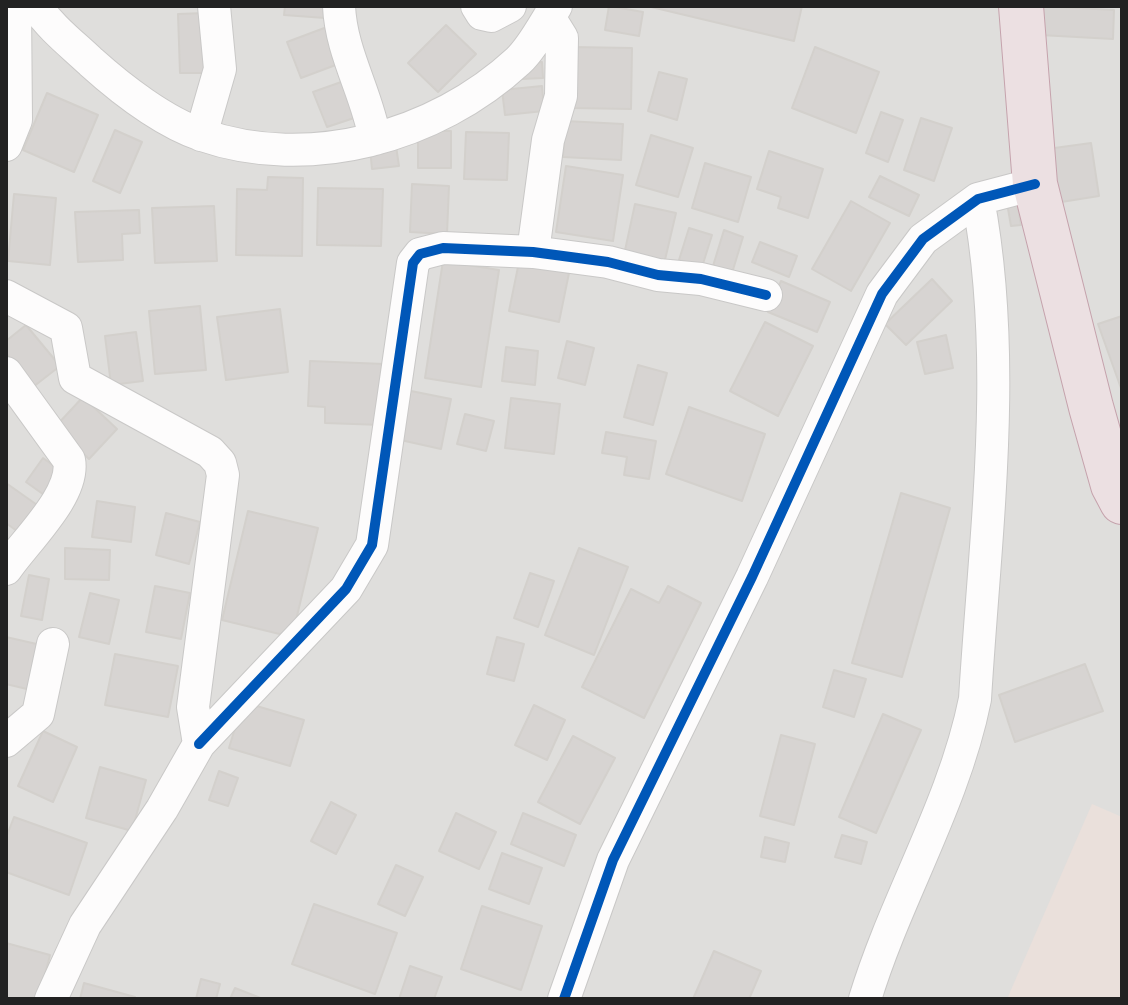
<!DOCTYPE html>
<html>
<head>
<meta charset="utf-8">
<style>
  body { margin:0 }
  #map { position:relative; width:1128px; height:1005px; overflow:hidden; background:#f0eeeb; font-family:"DM Sans",sans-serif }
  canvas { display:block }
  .frame { position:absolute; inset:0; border:8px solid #222; pointer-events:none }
</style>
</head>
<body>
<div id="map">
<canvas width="1128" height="1005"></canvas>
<div class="frame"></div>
</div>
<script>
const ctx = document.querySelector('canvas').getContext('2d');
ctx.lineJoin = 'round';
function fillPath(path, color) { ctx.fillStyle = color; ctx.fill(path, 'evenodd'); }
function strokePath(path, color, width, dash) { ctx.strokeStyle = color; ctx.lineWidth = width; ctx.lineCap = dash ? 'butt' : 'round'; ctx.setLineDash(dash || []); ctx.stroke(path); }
const residential = new Path2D(`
  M6,6H1122V999H6Z`);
const military = new Path2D(`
  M1092,804L1122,817V999H1007Z`);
const building = new Path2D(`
  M285,6H326L325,18L284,15Z
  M609,6L643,12L639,36L605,30Z
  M647,6H802L794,41Z
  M1042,6L1114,10L1113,39L1040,35Z
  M205,13L207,73H180L178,14Z
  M446,25L476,54L438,92L408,63Z
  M327,27L341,63L301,78L287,42Z
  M572,47L632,48L631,109L571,108Z
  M815,47L879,72L856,133L792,108Z
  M542,62L543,78L522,79L520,64Z
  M659,72L687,79L677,120L648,111Z
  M344,81L357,117L327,127L313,92Z
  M542,86L544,111L505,115L502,90Z
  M47,93L98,115L74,172L23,150Z
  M881,112L903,120L888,162L866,153Z
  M921,118L952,128L934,181L904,170Z
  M565,121L623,124L621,160L563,157Z
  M115,130L142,142L120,193L93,181Z
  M418,131H451V168H418Z
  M466,132L509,133L507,180L464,179Z
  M651,135L693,148L678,197L636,185Z
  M1091,143L1099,196L1055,203L1047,149Z
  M396,146L399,166L372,169L370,149Z
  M769,151L823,169L808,218L778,208L781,197L757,189Z
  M705,163L751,177L738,222L692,208Z
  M566,166L623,175L613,241L556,232Z
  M880,176L919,195L909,216L869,197Z
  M268,177L303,178L302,256L236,255L237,189L267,190Z
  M412,184L449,186L447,234L410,232Z
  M318,188L383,189L381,246L317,245Z
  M14,194L56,198L50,265L8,261Z
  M851,201L890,223L851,291L812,269Z
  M1017,201L1021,225L1011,226L1007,203Z
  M635,204L676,213L664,264L624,255Z
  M214,206L217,261L155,263L152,208Z
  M139,210L140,233L122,234L123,260L78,262L75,212Z
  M689,228L712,235L702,267L679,260Z
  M724,230L743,237L732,273L713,266Z
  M760,242L797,256L789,277L752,262Z
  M443,261L499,270L481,387L425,378Z
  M519,262L569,273L559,322L509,311Z
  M932,279L952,301L906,345L885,324Z
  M781,281L830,302L817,332L768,312Z
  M200,306L206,370L155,374L149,311Z
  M280,309L288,372L226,380L217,317Z
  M1122,316V391L1098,324Z
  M765,322L813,346L778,416L730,391Z
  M26,325L60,366L33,387L6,353V341Z
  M136,332L143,381L111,385L105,336Z
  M946,335L953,368L925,374L917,342Z
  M567,341L594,348L585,385L558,378Z
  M506,347L538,351L535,385L502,381Z
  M310,361L384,364L382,425L325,423V407L308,406Z
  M638,365L667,373L653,425L624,417Z
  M406,390L451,399L441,449L396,439Z
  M83,397L117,429L89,459L55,427Z
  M511,398L560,404L554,454L505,448Z
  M689,407L765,434L742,501L666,474Z
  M465,414L494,421L486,451L457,444Z
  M606,432L656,441L649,479L624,475L627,457L602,453Z
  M43,458L64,473L47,497L26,482Z
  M6,483L40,507L21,534L6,523Z
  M901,493L950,508L902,677L852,663Z
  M97,501L135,507L131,542L92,537Z
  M248,511L318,528L292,637L222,620Z
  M166,513L200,522L189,564L156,555Z
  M65,548L110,550L109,580L65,579Z
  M579,548L628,567L594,655L545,635Z
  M530,573L554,581L538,627L514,618Z
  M29,575L49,579L42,620L21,616Z
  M155,586L190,593L181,639L146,632Z
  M668,586L701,603L644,718L582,687L631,589L659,603Z
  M90,593L119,600L109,644L79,637Z
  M6,637L41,645L31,690L6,684Z
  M497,637L524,644L514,681L487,674Z
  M115,654L178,666L168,717L105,705Z
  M1085,664L1103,711L1015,742L999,695Z
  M834,670L866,679L854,717L823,707Z
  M243,702L304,720L290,766L229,748Z
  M534,705L565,720L547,760L515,745Z
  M883,714L921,730L876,833L839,817Z
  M43,731L77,747L53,802L18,786Z
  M781,735L815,744L794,825L760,816Z
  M573,736L615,758L580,824L538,802Z
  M100,767L146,780L132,831L86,818Z
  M219,771L238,778L228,806L209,800Z
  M331,802L356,815L336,854L311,841Z
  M456,813L496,832L479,869L439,851Z
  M523,813L576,835L564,866L511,844Z
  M14,817L87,843L69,895L6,872V838Z
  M842,835L867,842L861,864L835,857Z
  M765,837L789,843L785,862L761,857Z
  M502,853L542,868L529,904L489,889Z
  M396,865L423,877L405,916L378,904Z
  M314,904L397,933L375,994L292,964Z
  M482,906L542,926L521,990L461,969Z
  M6,943L50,955L39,999H6Z
  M714,951L761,971L749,999H693Z
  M410,966L442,977L434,999H399Z
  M201,979L220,984L216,999H196Z
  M84,983L135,997L134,999H80Z
  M235,988L263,999H230Z`);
const street = new Path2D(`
  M36,6C51,28 72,44 91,62C121,89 164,122 202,135C309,172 436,137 518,61C533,47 544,24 556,6
  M339,6C341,53 367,93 375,139
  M477,6L482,14L491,16L510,6
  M201,135L220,69L214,6
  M6,145L16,120L15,6
  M533,252L548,140L561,96L562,38L549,17
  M6,296L66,328L75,378L210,452L220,463L223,475L193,707L199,744L162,809L85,925L51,999
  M6,373L69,460C76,494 25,541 6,569
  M6,741L38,714L53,644
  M199,744L346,589L372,545L413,263L420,254L443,248L533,252L608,262L658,275L701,279L766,295
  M564,999L613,860L752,577L882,294L923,239L978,199L1035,184
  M865,999C896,897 954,804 975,699C985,534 1009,363 978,199`);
const highway = new Path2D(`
  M1021,6L1035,184L1091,407L1113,485L1122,502`);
const cycleway = new Path2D(`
  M199,744L346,589L372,545L413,263L420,254L443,248L533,252L608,262L658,275L701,279L766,295
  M564,999L613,860L752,577L882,294L923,239L978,199L1035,184`);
fillPath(residential, '#dfdedc');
fillPath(military, '#eae0db');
fillPath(building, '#d7d4d2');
strokePath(building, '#d3d0cc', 2);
strokePath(street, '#c9c8c7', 34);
strokePath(highway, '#c5a2ac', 46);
strokePath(street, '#fdfcfc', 32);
strokePath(highway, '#ece0e2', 44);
strokePath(cycleway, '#0057b8', 10);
</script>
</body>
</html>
